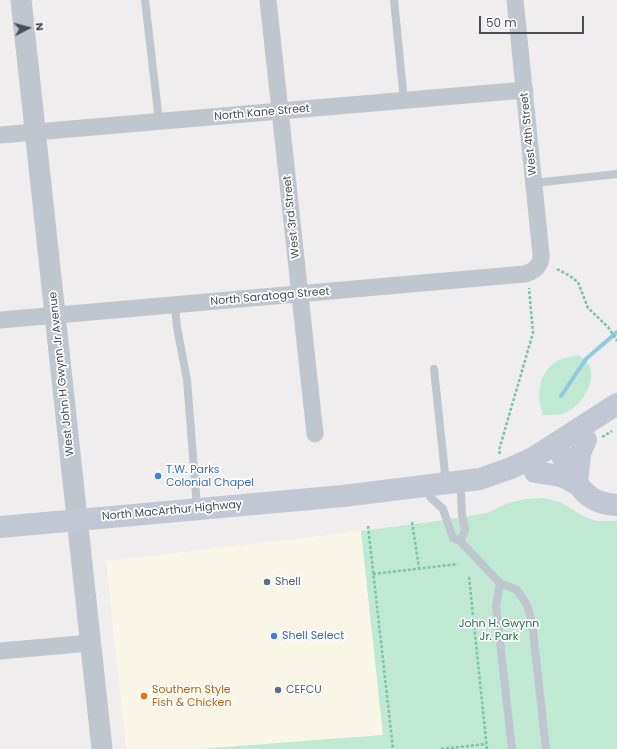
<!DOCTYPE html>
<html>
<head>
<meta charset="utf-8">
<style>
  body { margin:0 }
  #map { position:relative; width:617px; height:749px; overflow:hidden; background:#efeded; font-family:Poppins,sans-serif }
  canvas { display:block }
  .north { position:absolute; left:8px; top:8px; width:40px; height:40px; -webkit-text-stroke:3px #fff; paint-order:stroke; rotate:84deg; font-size:11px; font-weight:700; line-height:16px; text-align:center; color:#474e58 }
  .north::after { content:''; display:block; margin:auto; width:14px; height:18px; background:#474e58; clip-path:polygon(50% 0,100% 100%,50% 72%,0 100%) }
  .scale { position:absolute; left:479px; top:16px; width:105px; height:18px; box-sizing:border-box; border:2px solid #474e58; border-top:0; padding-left:5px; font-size:12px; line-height:14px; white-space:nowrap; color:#474e58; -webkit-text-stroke:3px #fff; paint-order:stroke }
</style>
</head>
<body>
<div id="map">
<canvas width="617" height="749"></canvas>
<div class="north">N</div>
<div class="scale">50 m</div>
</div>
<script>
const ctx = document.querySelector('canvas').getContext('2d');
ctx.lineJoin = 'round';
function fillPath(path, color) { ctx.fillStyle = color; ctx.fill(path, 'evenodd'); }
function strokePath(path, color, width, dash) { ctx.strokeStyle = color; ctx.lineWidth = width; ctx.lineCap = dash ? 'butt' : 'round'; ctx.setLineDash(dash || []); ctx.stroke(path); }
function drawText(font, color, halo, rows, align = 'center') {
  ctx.font = font + ' Poppins,sans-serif'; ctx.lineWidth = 3.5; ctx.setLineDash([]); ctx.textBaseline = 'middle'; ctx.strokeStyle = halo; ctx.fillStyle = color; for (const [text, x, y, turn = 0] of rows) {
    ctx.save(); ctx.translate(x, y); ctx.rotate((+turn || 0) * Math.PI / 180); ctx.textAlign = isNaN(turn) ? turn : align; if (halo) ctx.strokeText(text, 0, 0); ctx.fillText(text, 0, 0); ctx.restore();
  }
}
const commercial = new Path2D(`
  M361,531L383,735L199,749H126L106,561Z`);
const green = new Path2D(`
  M578,355C605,367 586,404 565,413C559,415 550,415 543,415C537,397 537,377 554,363C560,358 570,357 578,355Z
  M543,498L560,502L585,517L597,521H617V749H199L383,735L361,531L431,522L487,513L508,503L526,499Z`);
const stream = new Path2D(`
  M561,396L586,359L617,332`);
const path = new Path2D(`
  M557,269L570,276L578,282L588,308L608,327L617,341
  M602,437L612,431
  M500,454L499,450L533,333L529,288
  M412,522L419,568
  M368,526L393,749
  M373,574L458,564
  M469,577L487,749
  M441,749L486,744`);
const service = new Path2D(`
  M145,0L159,121
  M394,0L404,101
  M534,183L617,174
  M175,306L177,327L187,380L197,507
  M434,369L446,483
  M430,497L443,509L453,538L460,541L500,583L517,590L527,605L532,622L546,749
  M460,541L465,530L462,515L461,494
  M500,583L496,606L512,749`);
const minor = new Path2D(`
  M268,0L315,434
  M0,135L525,90
  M0,320L525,274C535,271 542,265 541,254L515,0
  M0,651L90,643`);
const tertiary = new Path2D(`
  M21,0L102,749`);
const secondary = new Path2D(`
  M562,456C577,482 582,503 617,505
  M535,472L561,476L577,484
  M577,484L580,453L586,440
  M0,527L343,496L480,479L511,468L533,458L617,404`);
const markers = [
  [158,476,4,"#3f7fe0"],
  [267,582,4,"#5c6f8a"],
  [274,636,4,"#3f7fe0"],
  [278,690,4,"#5c6f8a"],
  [144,696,4,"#e8710a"]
];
const streetNames = [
  ["North Kane Street",262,113,-5],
  ["West 4th Street",529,134,-96],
  ["West 3rd Street",292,217,-96],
  ["North Saratoga Street",270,297,-5],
  ["West John H Gwynn Jr Avenue",62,374,-96],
  ["North MacArthur Highway",172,511,-5]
];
const shopNames = [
  ["T.W. Parks",166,470],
  ["Colonial Chapel",166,483],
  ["Shell Select",282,636]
];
const serviceNames = [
  ["Shell",275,582],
  ["CEFCU",286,690]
];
const parkNames = [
  ["John H. Gwynn",499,624],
  ["Jr. Park",499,637]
];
const foodNames = [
  ["Southern Style",152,690],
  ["Fish & Chicken",152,703]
];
fillPath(commercial, '#f9f5e7');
fillPath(green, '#bfe9d3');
strokePath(stream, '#91c9e1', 4);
strokePath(path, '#7bc3a6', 2.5, [3, 2]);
strokePath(service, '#bfc6cd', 8);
strokePath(minor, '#bfc6cd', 17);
strokePath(tertiary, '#bfc6cd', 21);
strokePath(secondary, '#c1c8d4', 22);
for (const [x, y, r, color] of markers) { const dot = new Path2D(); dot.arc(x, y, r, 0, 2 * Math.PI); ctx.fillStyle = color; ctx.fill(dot); strokePath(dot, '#fff', 1.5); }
drawText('11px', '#474e58', '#fff', streetNames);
drawText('11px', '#366cbe', '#fff', shopNames, 'left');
drawText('11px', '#4e5e75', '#fff', serviceNames, 'left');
drawText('11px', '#207050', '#fff', parkNames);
drawText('11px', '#c56008', '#fff', foodNames, 'left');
</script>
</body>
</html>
